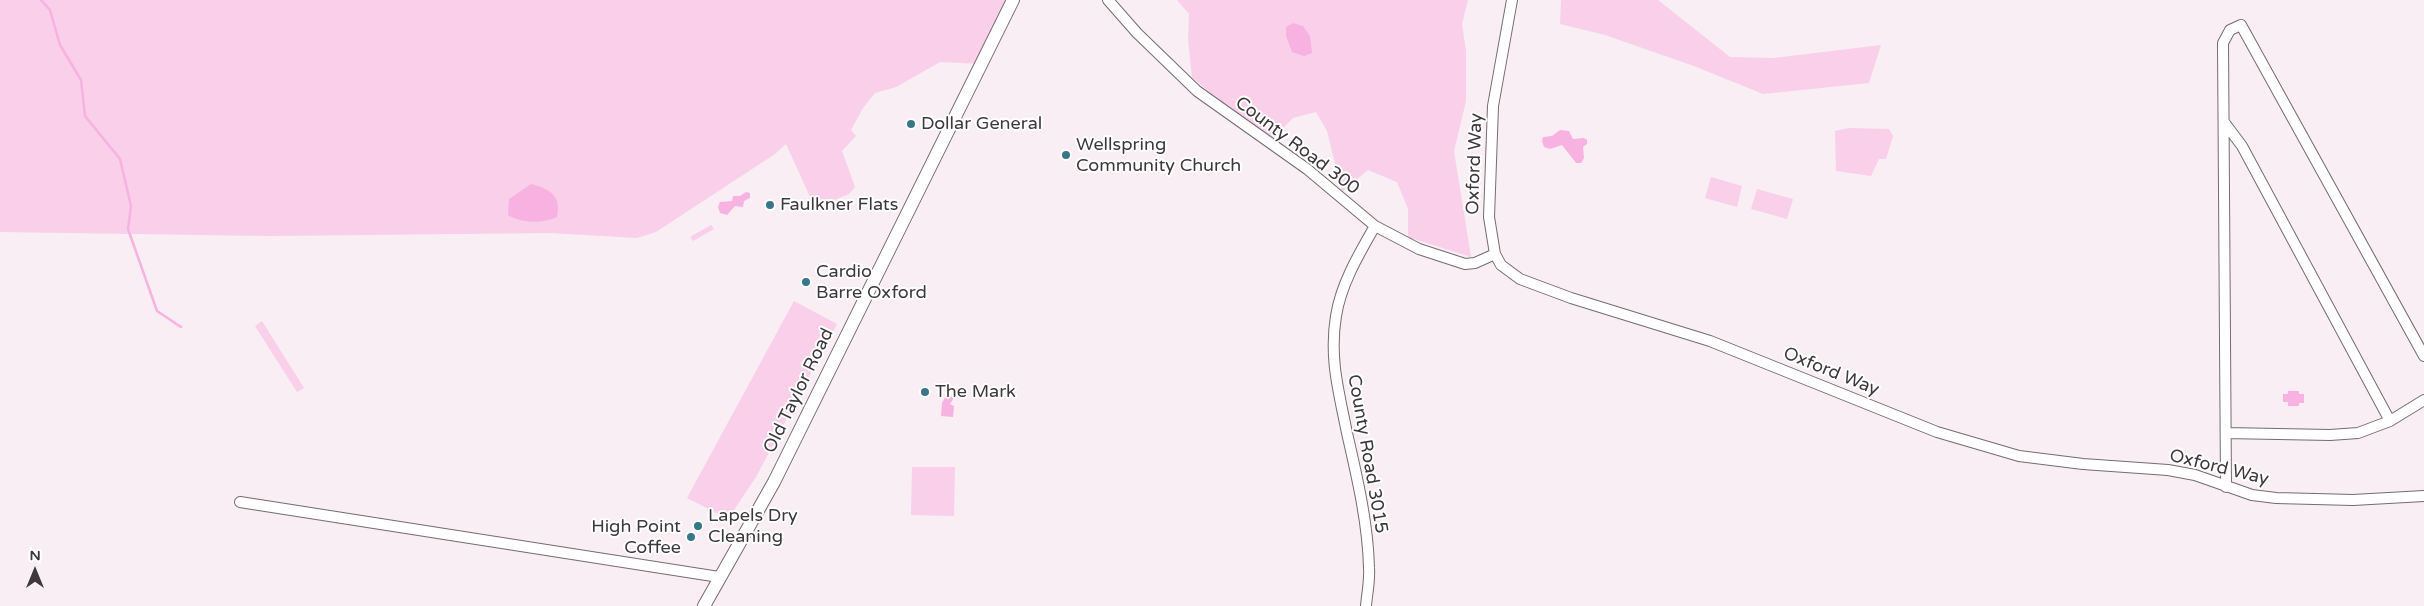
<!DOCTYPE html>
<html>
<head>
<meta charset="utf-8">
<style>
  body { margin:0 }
  #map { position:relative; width:2424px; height:606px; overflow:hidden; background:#f8eef4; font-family:"Varela Round",sans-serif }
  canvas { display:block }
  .north { position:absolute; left:10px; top:546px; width:50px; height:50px; -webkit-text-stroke:4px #fff; paint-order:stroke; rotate:0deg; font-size:14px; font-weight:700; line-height:20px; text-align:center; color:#3d393b }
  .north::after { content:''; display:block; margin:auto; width:18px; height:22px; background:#3d393b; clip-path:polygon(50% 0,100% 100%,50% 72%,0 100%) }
</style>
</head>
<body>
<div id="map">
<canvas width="2424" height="606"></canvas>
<div class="north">N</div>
</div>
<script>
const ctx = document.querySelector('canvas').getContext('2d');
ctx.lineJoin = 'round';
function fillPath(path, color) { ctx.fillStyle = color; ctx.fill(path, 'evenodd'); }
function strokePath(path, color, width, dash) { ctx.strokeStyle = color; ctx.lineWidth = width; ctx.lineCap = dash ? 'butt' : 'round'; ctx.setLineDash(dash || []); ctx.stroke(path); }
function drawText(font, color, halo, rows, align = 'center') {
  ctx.font = font + ' "Varela Round",sans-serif'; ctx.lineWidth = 4; ctx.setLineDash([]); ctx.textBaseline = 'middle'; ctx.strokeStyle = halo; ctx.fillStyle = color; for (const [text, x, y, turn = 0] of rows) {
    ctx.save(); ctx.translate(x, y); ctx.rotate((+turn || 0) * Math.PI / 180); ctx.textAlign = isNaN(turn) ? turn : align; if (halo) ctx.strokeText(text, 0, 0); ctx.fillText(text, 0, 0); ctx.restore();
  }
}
const green = new Path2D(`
  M0,0H1013L982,64L940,62L896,87L875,93L863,108L851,130L856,136L842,151L855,187L849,194L815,208L786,144L775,154L656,232L637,238L550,233L270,236L0,232Z
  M1177,0H1468L1462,24L1466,51V101L1454,151L1471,257L1408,237V209L1397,182L1368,170L1342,192L1327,131L1316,112L1293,118L1274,138L1229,109L1192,77L1188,40L1189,14Z
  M1561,0H1658L1730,57L1774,58L1881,45L1869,83L1763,94L1694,66L1605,35L1560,24Z
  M1849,128L1889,129L1893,136L1886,159H1879L1871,176L1836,171L1835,131Z
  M1711,177L1742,186L1737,207L1705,198Z
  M1757,189L1793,199L1787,219L1751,209Z
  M711,225L714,229L693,241L690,237Z
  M794,301L837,324L756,477L728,519L687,498Z
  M262,321L304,388L297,392L255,326Z
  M912,467H955L954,516L911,515Z`);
const water = new Path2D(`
  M1293,23L1303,26L1310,36L1312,53L1304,56L1292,52L1286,36V27Z
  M1560,130L1569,131L1573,139L1584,138L1587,140V144L1583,147L1584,158L1581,163H1576L1562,145L1550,149L1544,147L1542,141L1543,137L1552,136Z
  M531,184C550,189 562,196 557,217C542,224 521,223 508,215L509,199Z
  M746,192L750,193V198L744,201L743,207L735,206L727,215L720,213L718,207L720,202L732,201L733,196H740Z
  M2288,391H2299V394H2304V403H2299V406H2288V402H2283V394H2288Z
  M947,394L954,398L950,404L954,406L953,417L941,416L942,403Z`);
const stream = new Path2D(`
  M41,0L50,10L60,45L81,80L85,116L120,159L131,206L128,229L157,311L181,327`);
const minor = new Path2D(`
  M1108,0L1137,33L1197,91L1307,169L1375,226L1419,249L1465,264L1475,263L1495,254
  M1512,0L1493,106L1489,217L1495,254L1501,265L1520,279L1571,298L1710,341L1937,432L2019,456L2083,464L2168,470L2195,475L2252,495L2276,498L2353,500L2424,496
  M2224,122L2242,146L2390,421
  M2226,433L2330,435L2358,433L2390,421L2424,400
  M2226,487L2223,43L2230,30L2241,25L2424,356
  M240,502L719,577
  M1366,606C1367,594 1370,580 1369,568C1368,523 1357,477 1347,433C1339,392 1329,359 1336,316C1341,284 1359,254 1375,226`);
const tertiary = new Path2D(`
  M704,606L774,482L1013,0`);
const markers = [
  [911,124,5,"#357989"],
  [1066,155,5,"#357989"],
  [770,205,5,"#357989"],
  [806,282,5,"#357989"],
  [925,392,5,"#357989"],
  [698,526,5,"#357989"],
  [691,537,5,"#357989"]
];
const poiNames = [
  ["Dollar General",921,124],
  ["Wellspring",1076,145],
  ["Community Church",1076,166],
  ["Faulkner Flats",780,205],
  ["Cardio",816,272],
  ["Barre Oxford",816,293],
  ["The Mark",935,392],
  ["Lapels Dry",708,516],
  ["Cleaning",708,537],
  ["High Point",681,527,"right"],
  ["Coffee",681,548,"right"]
];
const streetNames = [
  ["County Road 300",1297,146,37],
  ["Oxford Way",1475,164,-88],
  ["Oxford Way",1831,372,22],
  ["Old Taylor Road",799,391,-64],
  ["County Road 3015",1367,454,80],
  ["Oxford Way",2219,468,14]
];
fillPath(green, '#f9cfea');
fillPath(water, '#f8b2e2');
strokePath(stream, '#f8b2e2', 2.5);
strokePath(minor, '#756c72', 12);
strokePath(tertiary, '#756c72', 14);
strokePath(minor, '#fff', 10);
strokePath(tertiary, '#fff', 12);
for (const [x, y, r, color] of markers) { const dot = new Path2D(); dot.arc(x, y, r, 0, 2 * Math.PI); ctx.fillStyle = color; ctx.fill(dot); strokePath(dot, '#fff', 2); }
drawText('18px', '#3d393b', '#fff', poiNames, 'left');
drawText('18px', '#3d393b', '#fff', streetNames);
</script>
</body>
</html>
